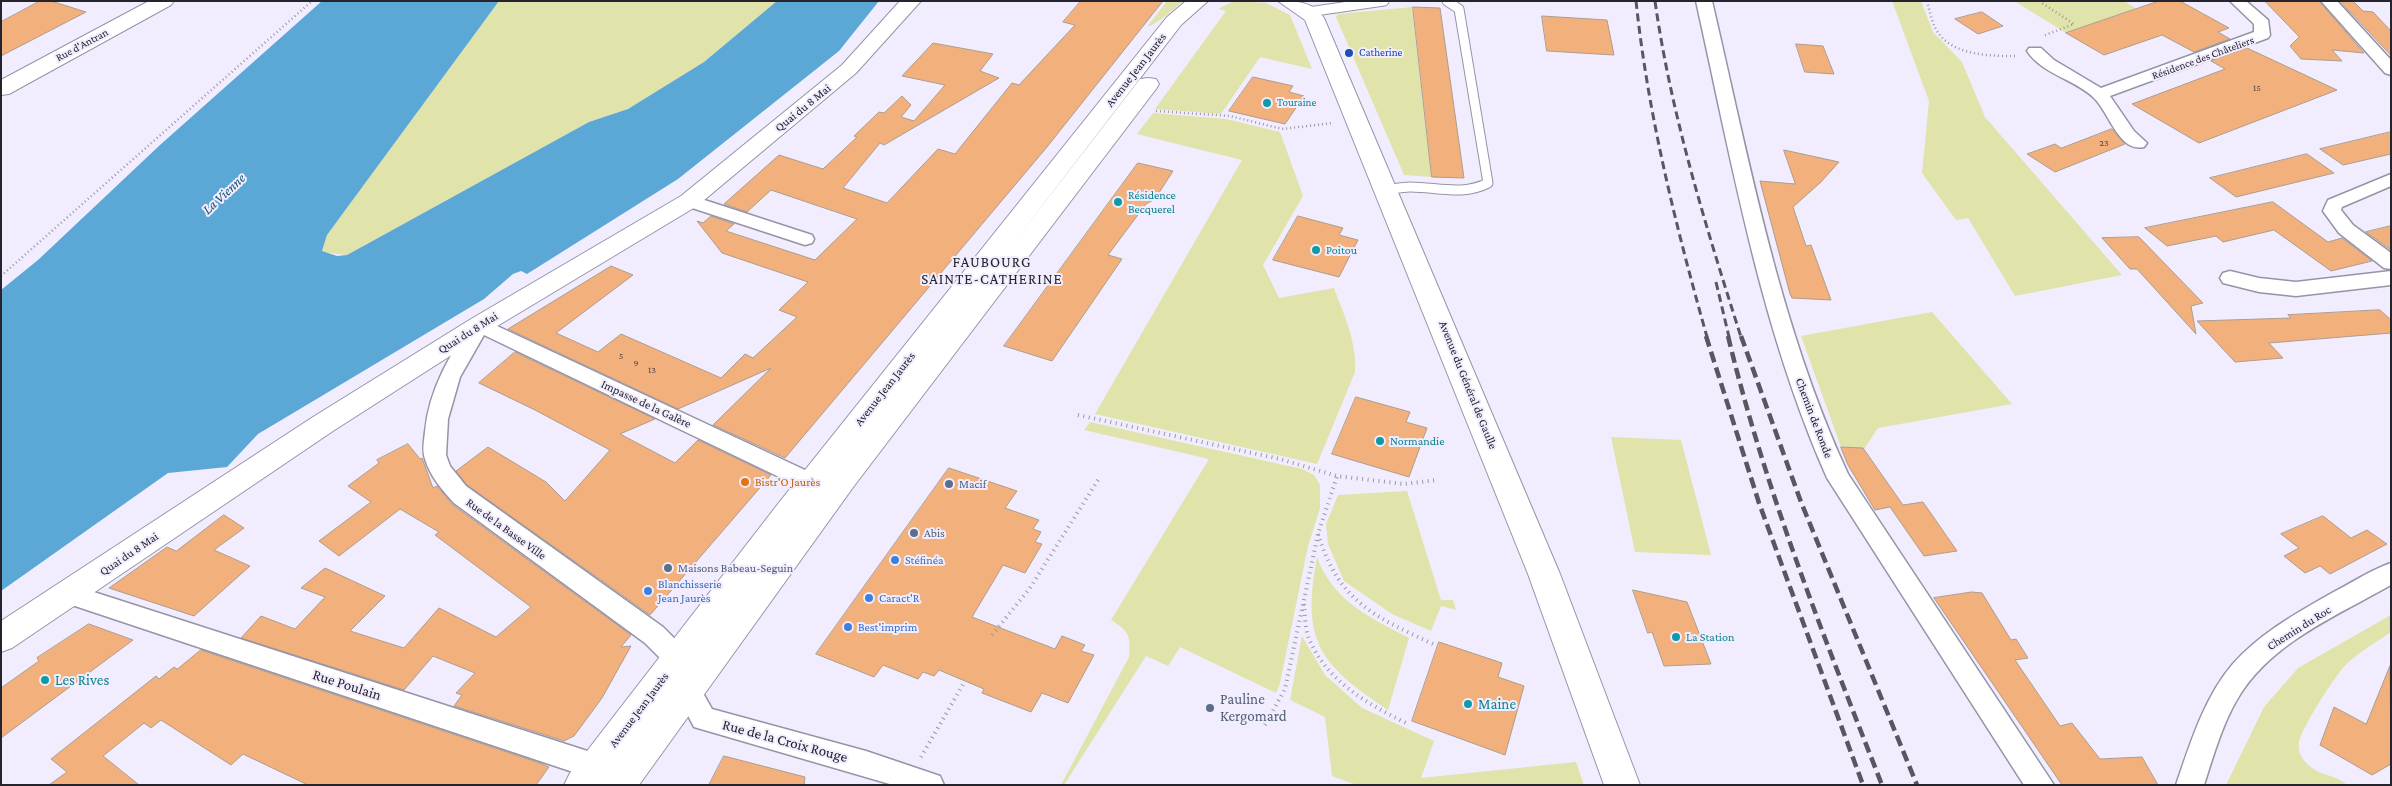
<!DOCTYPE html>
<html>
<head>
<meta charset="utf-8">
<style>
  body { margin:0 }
  #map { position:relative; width:2392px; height:786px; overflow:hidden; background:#f1edfe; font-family:"Crimson Pro",serif }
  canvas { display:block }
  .frame { position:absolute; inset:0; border:2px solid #25232b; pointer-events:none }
</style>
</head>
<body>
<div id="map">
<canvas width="2392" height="786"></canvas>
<div class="frame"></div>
</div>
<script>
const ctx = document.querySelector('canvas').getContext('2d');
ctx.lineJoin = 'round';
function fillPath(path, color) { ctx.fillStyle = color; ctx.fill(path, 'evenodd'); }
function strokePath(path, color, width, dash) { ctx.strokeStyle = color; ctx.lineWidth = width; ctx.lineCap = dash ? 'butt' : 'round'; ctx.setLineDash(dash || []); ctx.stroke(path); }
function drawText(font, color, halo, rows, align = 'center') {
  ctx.font = font + ' "Crimson Pro",serif'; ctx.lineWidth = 4; ctx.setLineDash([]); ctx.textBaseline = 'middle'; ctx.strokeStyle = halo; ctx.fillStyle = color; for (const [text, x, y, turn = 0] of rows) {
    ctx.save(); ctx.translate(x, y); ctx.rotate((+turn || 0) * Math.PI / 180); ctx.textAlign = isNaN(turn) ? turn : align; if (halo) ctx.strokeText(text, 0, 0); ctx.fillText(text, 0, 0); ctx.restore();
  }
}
const green = new Path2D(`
  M499,1H777L704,62L628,109L589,122L347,255L322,252L327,235Z
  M1167,1H1184C1172,9 1158,24 1147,27Z
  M1234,1L1266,3L1290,15L1312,69L1260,57L1221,114L1155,109L1226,11L1218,9Z
  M1892,1H1921L1933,32L1962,62L1985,117L2122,275L2015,296L1968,218L1956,220L1922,173L1929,101Z
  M2014,1H2124L2137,9L2066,33Z
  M1412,7L1432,177L1404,175L1336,17L1338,14Z
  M1153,113L1226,119L1280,132L1303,196L1263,265L1279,298L1334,288C1344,315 1357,342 1355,372L1317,464L1095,414L1242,160L1137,134Z
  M1932,312L2012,404L1878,428L1860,455L1855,447H1841L1801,336Z
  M1090,422L1302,469L1314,475L1320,485V508L1308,546L1280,683L1276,693L1180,647L1168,666L1146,656L1064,785H1061L1129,657C1131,636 1129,631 1111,620L1209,459L1084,430Z
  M1611,437L1681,440L1711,555L1635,552Z
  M1407,491L1441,600H1453L1456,610L1441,606L1431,631L1392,614L1344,581L1328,544L1326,524L1338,495Z
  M1317,557C1333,601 1369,617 1409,638L1388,710C1319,664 1301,641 1317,557Z
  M2391,615V632C2375,643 2354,655 2342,669C2330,684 2305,723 2299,741C2298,747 2299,754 2303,759C2317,778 2333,772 2347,785H2226L2264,707L2298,668Z
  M1302,636L1325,675L1362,708L1434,741L1421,778L1576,762L1584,785H1357L1332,776L1325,717L1290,700Z`);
const water = new Path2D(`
  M322,1H499L327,235L322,251L337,256L347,255L589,122L628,109L704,62L777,1H879L839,51L678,179L527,274L521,271L513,274L484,299L258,434L227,467L168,473L1,591V290L38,260L160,145Z`);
const building = new Path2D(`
  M40,1H51L86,12L1,56V22Z
  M1081,1H1163L1047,147L785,458L713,425L771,368L678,409L508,329L611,266L633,275L556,333L598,352L621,334L721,378L745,354L753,358L797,317L779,310L808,282L722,253L697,221L703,223L711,216L734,224L726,231L815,260L857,219L771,190L747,212L724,204L779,155L823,169L857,137L854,136L879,112L884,113L902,96L911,105L901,117L914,121L945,85L902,76L933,43L993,54L980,71L999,78L884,145L880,143L843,188L887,203L938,149L955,154L1012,83L1019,85L1075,25L1063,22Z
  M2159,1H2180L2229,28L2218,32L2230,39L2194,52L2162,35L2104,55L2066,33Z
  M2265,1H2319L2364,53L2332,50L2342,61L2301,59L2290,46L2299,37Z
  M2340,1H2353L2363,11L2373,12L2391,31V55Z
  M1413,7L1440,8L1464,178L1432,177Z
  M1982,12L2003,26L1978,34L1955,19Z
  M1542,16L1607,20L1614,55L1547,51Z
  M1796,44L1823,46L1834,74L1805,72Z
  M2247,48L2337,90L2199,143L2132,104L2225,69L2211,61Z
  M1253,77L1293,86L1289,92L1304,96L1285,124L1229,111Z
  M2112,129L2125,144L2055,172L2027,154L2055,144L2061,148Z
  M2391,132V154L2343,165L2320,149Z
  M1784,150L1839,162L1821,182L1793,207L1806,246L1811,245L1831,300L1792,298L1790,294L1760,181L1795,184Z
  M2307,154L2334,173L2236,197L2210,178Z
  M1138,163L1173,171L1155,199L1146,204L1108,255L1122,259L1052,361L1004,346Z
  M2273,202L2328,242L2342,238L2372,261L2331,271L2274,230L2223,242L2216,236L2167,246L2145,228Z
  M1298,216L1343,228L1339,235L1358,240L1339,277L1273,260Z
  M2391,226V250L2366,232Z
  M2139,237L2203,303L2191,306L2196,334L2137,269H2130L2102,238Z
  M2380,310L2391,320V333L2269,343L2283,358L2235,362L2197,321L2291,318L2288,315Z
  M515,352L655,419L620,434L675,463L698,440L771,475L650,615L467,485L456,471L488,447L546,482L565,501L610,450L535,410L479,383Z
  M1356,397L1410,412L1406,422L1427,428L1409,477L1332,454Z
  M408,444L420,459L422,458L433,488L437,486L453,505L631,635L621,647L631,646L602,698L574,736L564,741L454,706L462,695L456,693L475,673L433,656L404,690L241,638L261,616L295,629L325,597L301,588L325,568L385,596L350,631L404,648L439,608L496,637L531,607L435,535L439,532L400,509L339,556L319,541L371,502L348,486L379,463L377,460Z
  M1841,447L1863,448L1903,505L1923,502L1957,551L1924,556L1890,507L1875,510L1848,465Z
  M949,468L1017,491L1005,508L1039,520L1033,529L1041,532L1035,542L1042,544L1025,573L1003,565L972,617L1055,649L1062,636L1085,645L1081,651L1094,655L1068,703L1042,693L1031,712L982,693L984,689L939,670L934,676L923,672L918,679L883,665L874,677L816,654Z
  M224,515L244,528L214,550L250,566L194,616L109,588L167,547L176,551Z
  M2323,516L2351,538L2367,530L2387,544L2330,574L2320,566L2305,573L2284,556L2299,548L2281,534Z
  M1633,590L1687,602L1711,664L1664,666L1652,632L1648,633Z
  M1972,592L1982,593L2011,640L2016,639L2028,658L2015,660L2060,726L2072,723L2100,759L2142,757L2158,785H2062L1934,598Z
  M89,624L133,640L1,738V688L39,661L37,658Z
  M1439,642L1502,663L1498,677L1524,686L1505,755L1412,721Z
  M201,650L540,763L549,767L536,785H308L243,754L231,765L161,720L151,728L144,723L103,756L139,785H49L67,772L51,759L156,676L159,679L174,667L177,669Z
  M2390,666L2391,764L2372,775L2320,745L2334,707L2366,724Z
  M724,756L805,777L804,785H709Z`);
const pathFar1 = new Path2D(`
  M1927,1C1930,12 1932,25 1939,34C1956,56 1991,56 2016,56
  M2039,1L2074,24L2043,36
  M1156,111L1230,116L1282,129L1333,123
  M1,276L312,1`);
const path = new Path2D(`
  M1078,415L1280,459L1337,476L1404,484L1437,480
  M1318,534C1339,603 1376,617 1437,646
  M1304,604C1305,615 1305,629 1309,639C1327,681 1366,703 1406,723
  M992,635L1030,588L1098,480
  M1265,725L1285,689L1318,534L1337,476
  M921,757L965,681`);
const service = new Path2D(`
  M1308,12L1384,1
  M1386,190C1394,189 1402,187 1410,187C1437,187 1463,196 1488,183L1459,9L1447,1`);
const minor = new Path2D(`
  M1696,1H1712C1749,160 1779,325 1848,474L2054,785H2024L1827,478C1760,327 1732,162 1696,1Z
  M2230,1H2246L2268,20L2270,35L2268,38L2110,96L2134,131L2147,143L2144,147C2119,153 2109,112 2094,98C2075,79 2043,75 2027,51L2029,48H2041L2054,60L2101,88L2254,32V24Z
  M2321,1H2337L2391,60V75L2385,73Z
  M2391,174V186L2342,207L2341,210L2353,225L2391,253V269L2384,268L2339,233L2323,211L2328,200Z
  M689,195L812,235L814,239L812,243L805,245L683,205L680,201L683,197Z
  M2230,271L2259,278L2296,282L2391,271V285L2296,296L2259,292L2223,283L2220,278L2223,273Z
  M480,318L820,477L823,483L820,489L812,492L804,489L484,335L460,377L448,419L446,455L450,466L466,486L663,627L687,651L699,686L712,709L866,751L940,776L944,785H893L694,727L674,689L667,665L645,643L454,503C442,490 430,476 425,459C422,450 424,441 425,432C429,389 450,355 473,320Z
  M2391,563V585C2338,615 2275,641 2241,693C2223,721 2214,754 2204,785H2176C2190,744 2204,698 2232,665C2259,634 2295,614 2330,594C2350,584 2370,570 2391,563Z
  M69,584L606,757L616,761L620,770L616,779L606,783L60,601L57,594L60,587Z`);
const tertiary = new Path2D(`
  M149,1H174L171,5L9,94L1,95V80Z
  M900,1H921L856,73L697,206L489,331L333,431L12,648L1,652V621L313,417L471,319L681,196L842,65Z`);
const secondary = new Path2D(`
  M1186,1H1208L1181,25L1008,250L1140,79L1148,78L1156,79L1159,84L1156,89L854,486L639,785H564L570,773L781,500L1167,17Z`);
const primary = new Path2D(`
  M1278,1C1297,1 1312,1 1324,18L1560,574L1640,785H1604L1528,574L1305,20Z`);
const railFar1 = new Path2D(`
  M1636,1C1648,115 1676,227 1707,337
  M1655,1C1671,115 1706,227 1741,337
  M1716,282L1729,337`);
const rail = new Path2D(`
  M1706,336L1759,503L1863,785
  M1728,336C1765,490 1824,637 1882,785
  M1741,336L1801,502L1917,785`);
const markers = [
  [1349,53,5,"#1a4fb4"],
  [1267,103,5,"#0f9aa8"],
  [1118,202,5,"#0f9aa8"],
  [1316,250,5,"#0f9aa8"],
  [1380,441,5,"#0f9aa8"],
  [745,482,5,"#e8710a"],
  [949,484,5,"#5c6f8a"],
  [914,533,5,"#5c6f8a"],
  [895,560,5,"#3f7fe0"],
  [668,568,5,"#5c6f8a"],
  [648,591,5,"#3f7fe0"],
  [869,598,5,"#3f7fe0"],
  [848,627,5,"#3f7fe0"],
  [1676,637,5,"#0f9aa8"],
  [45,680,5,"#0f9aa8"],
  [1468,704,5,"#0f9aa8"],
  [1210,708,5,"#5c6f8a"]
];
const numberNames = [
  ["15",2257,88],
  ["23",2104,143],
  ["5",621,356],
  ["9",636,363],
  ["13",652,370]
];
const farStreetnames = [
  ["Rue d'Antran",82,45,-28],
  ["Résidence des Châteliers",2203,58,-20]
];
const farTransitnames = [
  ["Catherine",1359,53]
];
const farCulturenames = [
  ["Touraine",1277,103]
];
const streetNames = [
  ["Avenue Jean Jaurès",1136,70,-52],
  ["Quai du 8 Mai",803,108,-39],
  ["Quai du 8 Mai",468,333,-32],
  ["Avenue du Général de Gaulle",1468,385,68],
  ["Avenue Jean Jaurès",885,389,-52],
  ["Impasse de la Galère",646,404,25],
  ["Chemin de Ronde",1814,418,69],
  ["Rue de la Basse Ville",506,529,36],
  ["Quai du 8 Mai",129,554,-34],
  ["Chemin du Roc",2299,628,-32],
  ["Avenue Jean Jaurès",639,710,-53]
];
const cultureNames = [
  ["Résidence",1128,195],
  ["Becquerel",1128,209],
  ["Poitou",1326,250],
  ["Normandie",1390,441],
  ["La Station",1686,637]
];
const foodNames = [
  ["Bistr'O Jaurès",755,482]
];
const serviceNames = [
  ["Macif",959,484],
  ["Abis",924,533],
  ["Maisons Babeau-Seguin",678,568]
];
const shopNames = [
  ["Stéfinéa",905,560],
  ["Blanchisserie",658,584],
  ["Jean Jaurès",658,598],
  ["Caract'R",879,598],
  ["Best'imprim",858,627]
];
const waterNames = [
  ["La Vienne",224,194,-43]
];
const quarterNames = [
  ["FAUBOURG",992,262],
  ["SAINTE-CATHERINE",992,279]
];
const nearCulturenames = [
  ["Les Rives",55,680],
  ["Maine",1478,704]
];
const nearStreetnames = [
  ["Rue Poulain",347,685,18],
  ["Rue de la Croix Rouge",785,741,15]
];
const nearServicenames = [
  ["Pauline",1220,699],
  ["Kergomard",1220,716]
];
fillPath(green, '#e0e3aa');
fillPath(water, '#5ba7d5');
fillPath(building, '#f1b07c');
strokePath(building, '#ad9c8f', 1);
strokePath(service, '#9793a6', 11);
strokePath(minor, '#9793a6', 3);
strokePath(tertiary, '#9793a6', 2);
strokePath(secondary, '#9793a6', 2);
strokePath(primary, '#9793a6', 2);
strokePath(pathFar1, '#9b97a5', 2.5, [1, 3]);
strokePath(path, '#9b97a5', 4, [1, 4.5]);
strokePath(service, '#fff', 9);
fillPath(minor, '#fff');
fillPath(tertiary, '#fff');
fillPath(secondary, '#fff');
fillPath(primary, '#fff');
strokePath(railFar1, '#585660', 3, [8, 4.5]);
strokePath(rail, '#585660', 4.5, [11, 5.5]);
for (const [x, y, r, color] of markers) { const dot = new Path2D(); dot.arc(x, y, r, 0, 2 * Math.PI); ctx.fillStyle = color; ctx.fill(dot); strokePath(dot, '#f1edfe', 2); }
drawText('10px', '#58463f', null, numberNames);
drawText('11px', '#25232b', '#f1edfe', farStreetnames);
drawText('11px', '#164399', '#f1edfe', farTransitnames, 'left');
drawText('11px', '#0d838f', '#f1edfe', farCulturenames, 'left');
drawText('12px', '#25232b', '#f1edfe', streetNames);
drawText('12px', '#0d838f', '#f1edfe', cultureNames, 'left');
drawText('12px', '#c56008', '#f1edfe', foodNames, 'left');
drawText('12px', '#4e5e75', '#f1edfe', serviceNames, 'left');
drawText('12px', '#366cbe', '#f1edfe', shopNames, 'left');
drawText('italic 14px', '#165171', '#f1edfe', waterNames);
ctx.letterSpacing = '1px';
drawText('15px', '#25232b', '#f1edfe', quarterNames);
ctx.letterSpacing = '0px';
drawText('15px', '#0d838f', '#f1edfe', nearCulturenames, 'left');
drawText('15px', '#25232b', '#f1edfe', nearStreetnames);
drawText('15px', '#4e5e75', '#f1edfe', nearServicenames, 'left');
</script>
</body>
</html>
